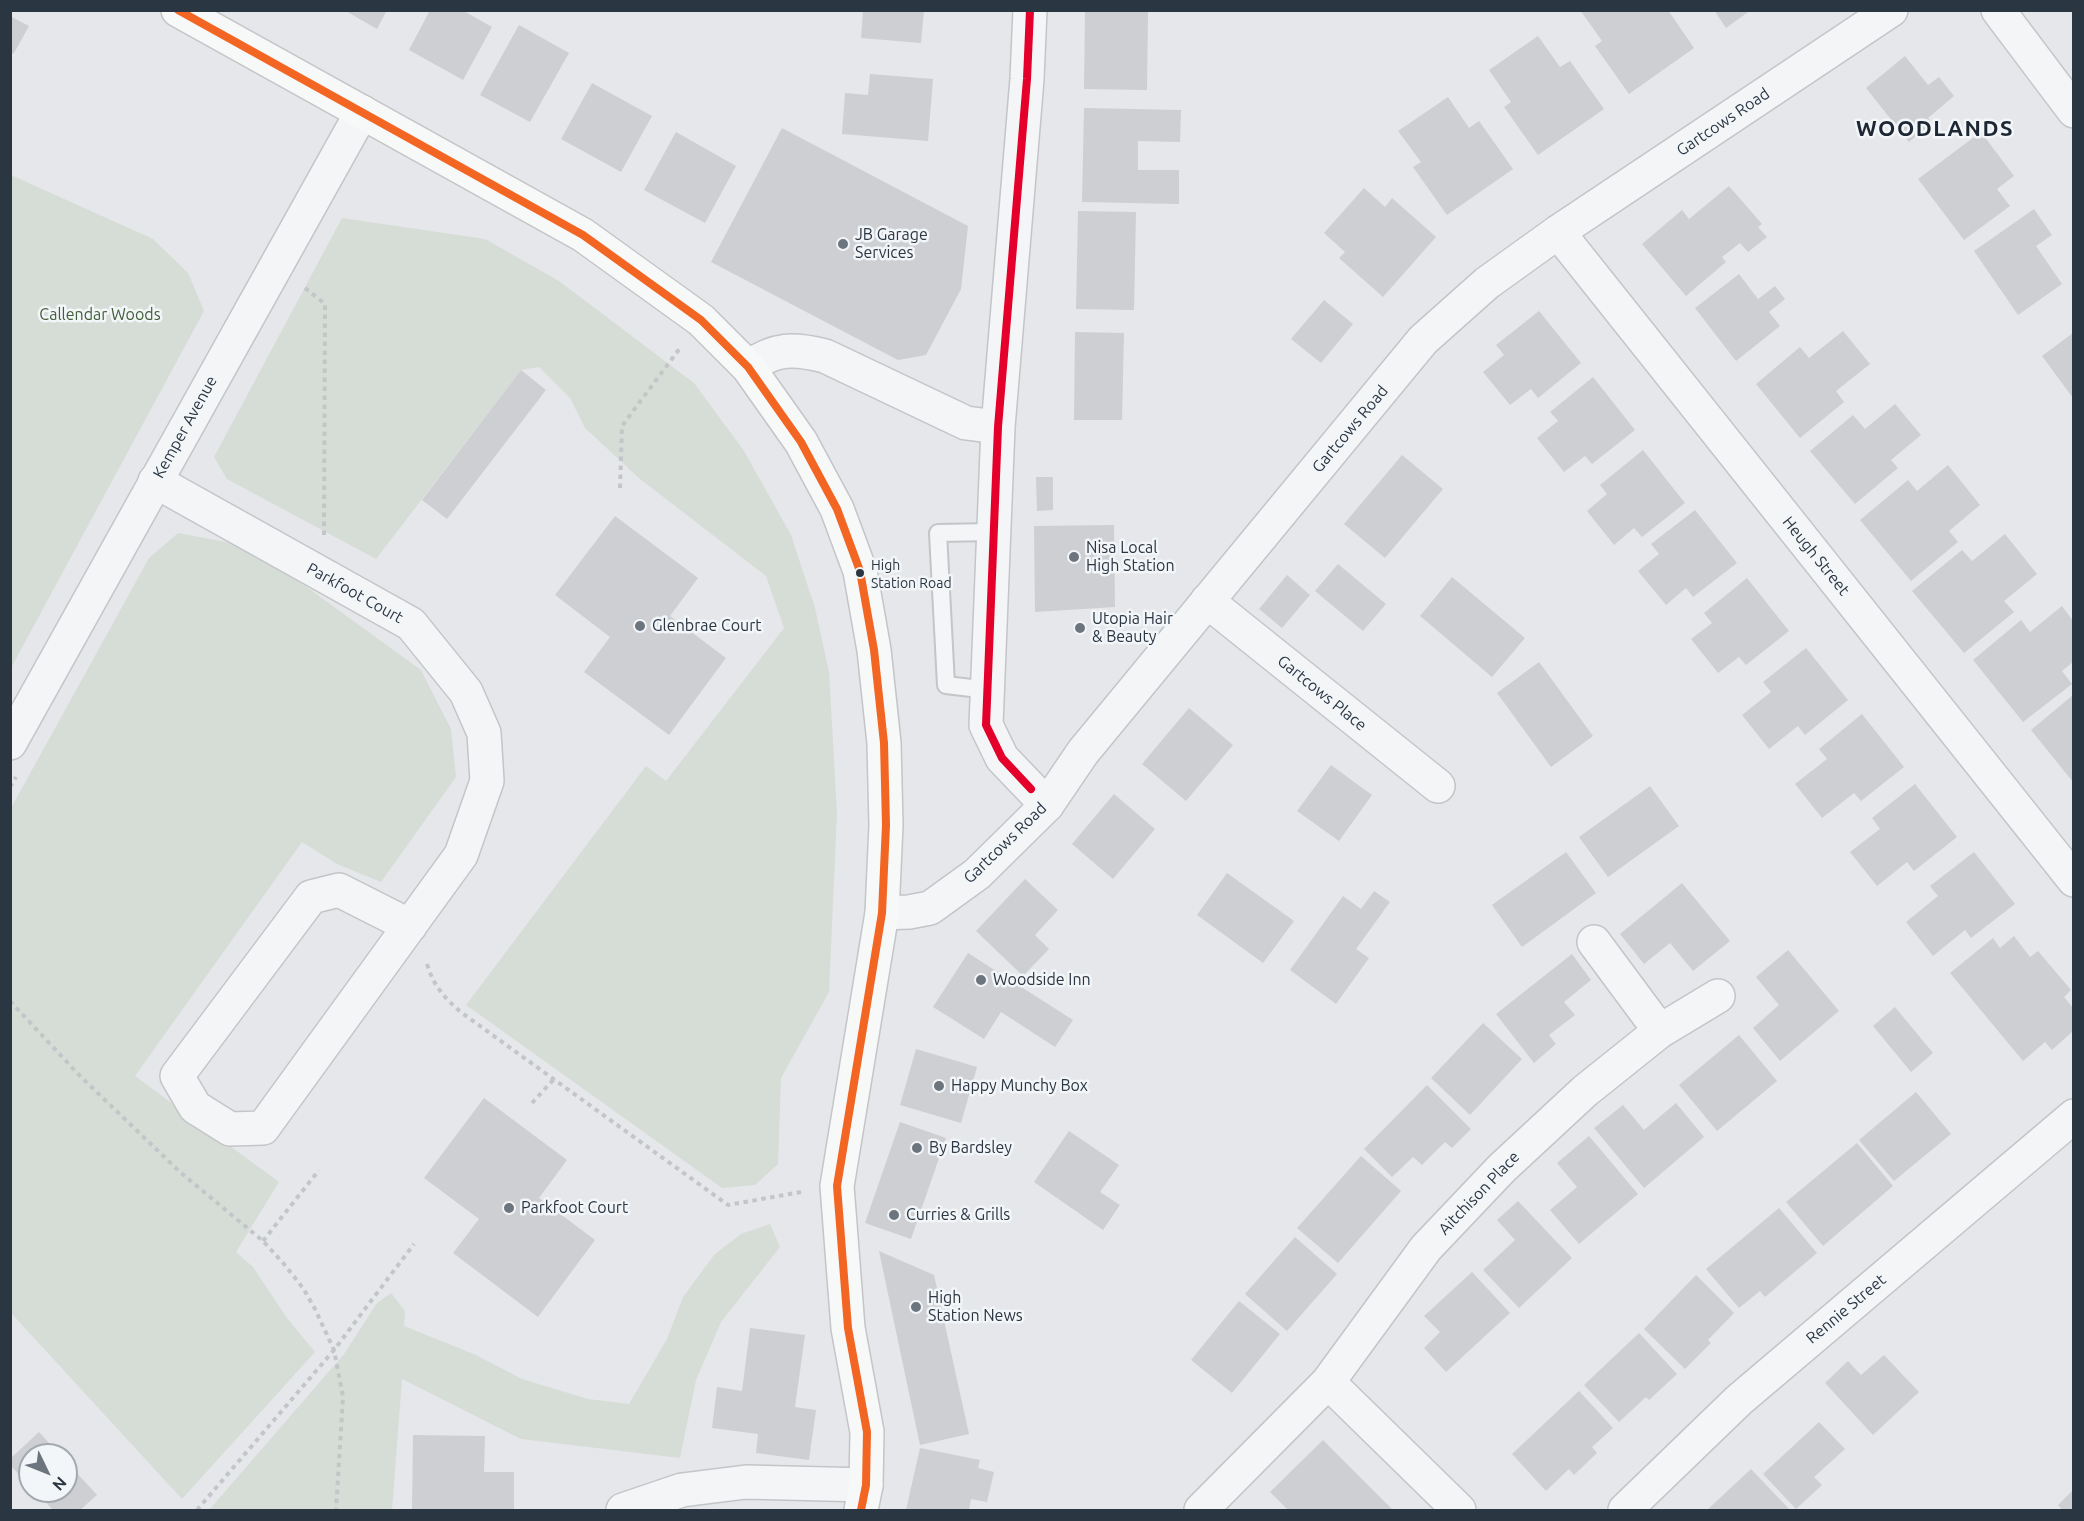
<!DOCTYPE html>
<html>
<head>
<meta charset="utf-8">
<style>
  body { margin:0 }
  #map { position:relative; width:2084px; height:1521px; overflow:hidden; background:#e5e7ea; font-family:Ubuntu,sans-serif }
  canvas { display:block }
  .frame { position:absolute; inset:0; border:12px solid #2b3643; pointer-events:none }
  .north { position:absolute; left:18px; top:1443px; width:60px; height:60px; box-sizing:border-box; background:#f3f6f8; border:2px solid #a3a9b0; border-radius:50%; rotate:133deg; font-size:16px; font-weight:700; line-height:24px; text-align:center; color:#2b3643 }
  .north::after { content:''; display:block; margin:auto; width:21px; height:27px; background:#6c747d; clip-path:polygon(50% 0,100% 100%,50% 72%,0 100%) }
</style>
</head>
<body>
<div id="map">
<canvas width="2084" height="1521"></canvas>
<div class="frame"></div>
<div class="north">N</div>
</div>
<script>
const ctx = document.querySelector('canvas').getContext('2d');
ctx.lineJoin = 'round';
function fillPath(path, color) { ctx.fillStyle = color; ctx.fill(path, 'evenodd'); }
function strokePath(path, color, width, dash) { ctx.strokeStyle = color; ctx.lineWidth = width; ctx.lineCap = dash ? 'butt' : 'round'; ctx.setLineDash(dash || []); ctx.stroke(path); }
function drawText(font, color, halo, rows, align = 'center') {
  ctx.font = font + ' Ubuntu,sans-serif'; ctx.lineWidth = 5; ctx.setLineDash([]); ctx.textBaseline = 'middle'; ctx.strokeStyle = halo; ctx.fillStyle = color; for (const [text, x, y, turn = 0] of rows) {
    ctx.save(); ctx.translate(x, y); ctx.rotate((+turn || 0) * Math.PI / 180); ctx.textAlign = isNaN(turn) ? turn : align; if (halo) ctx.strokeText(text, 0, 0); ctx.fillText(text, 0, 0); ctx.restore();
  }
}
const green = new Path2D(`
  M11,175L153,239L188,273L204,311L11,668Z
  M342,218L485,239L559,281L694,383L744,451L791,535L815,608L829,672L837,813L829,992L781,1078L778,1164L755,1185L722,1188L466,1005L646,766L666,781L784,628L766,576L640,479L585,428L570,398L539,367L521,370L376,559L227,479L214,457Z
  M178,533L231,543L304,585L421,670L451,729L456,777L381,882L337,864L302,842L135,1076L279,1182L236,1252L253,1267L287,1318L315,1352L182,1499L11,1313V808L149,558Z
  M770,1224L780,1247L721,1322L696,1380L680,1458L521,1439L402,1379L392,1510H209L344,1354L377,1303L391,1293L405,1311L404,1326L476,1355L522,1379L588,1399L629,1404L667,1339L683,1297L715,1254L741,1234Z`);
const building = new Path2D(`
  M344,10H387L377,29Z
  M430,10H462L492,27L463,80L409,50Z
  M863,10H924L921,43L861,38Z
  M1085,10L1148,11L1147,90L1084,89Z
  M1580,10H1668L1694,48L1629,94L1595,46L1602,41Z
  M1714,10H1751L1726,28Z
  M10,16L29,26L14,53L10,54Z
  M519,25L569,53L530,122L480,95Z
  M1538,36L1560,67L1570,61L1604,109L1538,155L1504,107L1511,102L1489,70Z
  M1905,56L1928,85L1939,77L1954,96L1928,118L1932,123L1909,142L1866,88Z
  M870,74L933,79L928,141L842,134L845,93L868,95Z
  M592,83L652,116L621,172L561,139Z
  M1448,97L1469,128L1479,121L1513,169L1447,215L1413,167L1421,162L1398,131Z
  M1084,108L1181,110L1180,142L1138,141V170H1179V204L1082,202Z
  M782,128L968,226L961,289L926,355L898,360L711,262Z
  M676,132L736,166L705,223L644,190Z
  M1981,132L2014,176L1997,189L2010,206L1964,240L1918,179Z
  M1729,186L1762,224L1758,227L1767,237L1748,252L1740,243L1722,257L1726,262L1686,296L1642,244L1682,210L1689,219Z
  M1364,188L1385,207L1392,198L1436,237L1383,297L1339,258L1345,252L1324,233Z
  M2034,209L2052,235L2036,246L2062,284L2018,315L1974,251Z
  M1078,211L1136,212L1134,310L1076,309Z
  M1739,274L1758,299L1775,286L1785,299L1769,312L1780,326L1736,361L1695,308Z
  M1324,300L1353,324L1321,363L1291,339Z
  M1539,311L1581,363L1538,398L1531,389L1510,405L1483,372L1504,355L1496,345Z
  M1843,331L1870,364L1836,391L1844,402L1800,438L1756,384L1800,347L1809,358Z
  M1075,332L1124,333L1122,420H1074Z
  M2073,333V398L2042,356Z
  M521,370L546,390L447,519L422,500Z
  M1593,377L1635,430L1592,464L1585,456L1564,472L1537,438L1558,421L1550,412Z
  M1895,404L1921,435L1891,460L1898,468L1855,504L1810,451L1853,415L1865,429Z
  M1643,450L1685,503L1642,537L1634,528L1614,545L1587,511L1607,494L1600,485Z
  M1402,455L1443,489L1385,558L1344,524Z
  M1948,465L1980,505L1949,531L1958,542L1911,581L1860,520L1908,480L1917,491Z
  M1036,477H1053V510L1037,511Z
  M1695,510L1737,563L1693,597L1686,588L1666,605L1638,571L1659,554L1651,544Z
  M615,516L698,578L670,616L726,658L669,735L584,672L610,637L555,595Z
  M1114,525L1115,607L1035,612L1034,526Z
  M2005,534L2037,574L2004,601L2014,612L1964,653L1912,591L1962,550L1972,561Z
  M1338,564L1386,604L1363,631L1315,591Z
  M1287,575L1310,595L1282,628L1259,609Z
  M1452,577L1525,638L1492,677L1420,616Z
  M1747,578L1789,631L1746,665L1739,657L1718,673L1691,639L1712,623L1704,613Z
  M2062,606L2073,621V662L2062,671L2072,684L2023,722L1973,660L2021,620L2030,632Z
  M1806,648L1848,700L1805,735L1798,726L1769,749L1742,715L1771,692L1763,682Z
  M1539,662L1593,736L1551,767L1497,693Z
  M2073,695V782L2031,730Z
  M1189,708L1233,745L1186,801L1142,764Z
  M1862,714L1904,767L1861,801L1854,793L1822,818L1795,784L1827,759L1819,749Z
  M1331,765L1372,795L1339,841L1297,811Z
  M1915,784L1957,837L1914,871L1907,862L1877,886L1850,852L1880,829L1872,818Z
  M1650,786L1679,826L1608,877L1579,837Z
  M1114,794L1155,829L1113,879L1072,844Z
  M1566,852L1596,893L1522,947L1492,905Z
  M1974,852L2015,904L1971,938L1965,930L1933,956L1906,922L1938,896L1930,886Z
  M1227,873L1294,921L1263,963L1197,915Z
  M1025,879L1058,910L1035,935L1049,949L1023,976L976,931Z
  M1682,883L1730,941L1693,971L1670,943L1644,964L1620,934Z
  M1374,891L1390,902L1356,949L1369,958L1336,1004L1290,970L1343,896L1361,909Z
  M2014,936L2030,957L2038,951L2071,990L2064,997L2073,1008V1031L2052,1050L2045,1042L2023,1061L1950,973L1993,938L2000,948Z
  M1788,950L1839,1011L1780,1061L1753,1028L1779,1005L1756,977Z
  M968,953L1073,1020L1055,1047L1001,1012L984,1039L933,1007Z
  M1572,954L1591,980L1564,1002L1575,1015L1549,1035L1556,1044L1534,1063L1496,1014Z
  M1895,1007L1933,1053L1911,1072L1873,1026Z
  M1483,1023L1522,1059L1470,1115L1431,1078Z
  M1739,1035L1777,1081L1717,1131L1679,1085Z
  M916,1049L977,1067L961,1123L900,1105Z
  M1427,1085L1471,1129L1452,1148L1445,1142L1422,1165L1413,1157L1392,1177L1364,1149Z
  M1916,1092L1951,1134L1894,1181L1859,1140Z
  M484,1098L567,1160L539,1198L595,1240L538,1317L453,1253L479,1219L424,1178Z
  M1676,1103L1704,1137L1644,1188L1594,1128L1623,1105L1644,1130Z
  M900,1122L946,1138L911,1239L865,1223Z
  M1069,1131L1119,1165L1100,1192L1120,1205L1103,1230L1034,1182Z
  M1589,1136L1638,1194L1579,1244L1550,1210L1577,1187L1557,1163Z
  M1857,1143L1893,1186L1823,1246L1786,1202Z
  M1361,1156L1401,1191L1338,1263L1297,1228Z
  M1518,1201L1572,1258L1519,1308L1483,1270L1515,1240L1497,1220Z
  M1779,1208L1817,1253L1765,1297L1760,1291L1739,1308L1706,1269Z
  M1295,1237L1337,1274L1287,1331L1245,1294Z
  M879,1251L934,1275L969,1434L920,1445Z
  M1472,1272L1510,1313L1446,1372L1424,1348L1440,1332L1424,1316Z
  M1696,1275L1734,1313L1708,1340L1711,1343L1685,1369L1644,1329Z
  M1239,1301L1280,1334L1232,1393L1191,1360Z
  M750,1328L805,1335L795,1407L816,1410L809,1460L756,1453L758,1434L712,1428L717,1387L742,1391Z
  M1639,1333L1677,1374L1649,1400L1646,1397L1619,1422L1584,1385Z
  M1884,1355L1919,1392L1873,1435L1825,1383L1848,1361L1861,1375Z
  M1579,1391L1613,1428L1592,1447L1597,1453L1574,1475L1569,1469L1546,1491L1512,1454Z
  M1819,1422L1845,1449L1814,1477L1822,1485L1796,1509L1763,1474Z
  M39,1432L60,1455H30V1486L10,1465V1459Z
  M413,1435L485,1436L484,1472H514V1510H412Z
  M1323,1440L1393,1510H1288L1270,1492Z
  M920,1448L980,1460L978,1468L994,1472L987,1502L971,1499L969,1510H906Z
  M66,1461L97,1495L80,1510H53L35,1491H66Z
  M1751,1469L1790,1510H1707Z
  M2073,1490V1510H2062L2058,1505Z`);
const path = new Path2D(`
  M305,288L325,304L324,535
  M620,488L622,426L680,348
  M10,787L16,777
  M427,964C433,985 445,999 462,1013L728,1205L801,1192
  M10,1001L80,1076L180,1172L263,1241L284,1264L303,1288L315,1309L334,1350L343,1397L336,1510
  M532,1103L554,1079
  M263,1241L319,1170
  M197,1510L334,1350L414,1244`);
const service = new Path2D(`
  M988,690L946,685L938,533L993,532`);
const minor = new Path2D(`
  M1030,10L1027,79L998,427L986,725L1002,758L1047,805
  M1998,10L2074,111
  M1558,232L2074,880
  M748,367C776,348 793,348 825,356L966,423L998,427
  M155,481L411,624L466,692L484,733L487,781L461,855L284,1099L263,1128L230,1129L195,1107L177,1076L311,897L339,890L410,926
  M1207,601L1438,786
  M1594,942L1660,1031
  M1328,1382L1459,1510
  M623,1510L682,1490L746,1482L866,1485
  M1201,1510L1328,1382L1426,1248L1502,1168L1585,1091L1660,1031L1718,996
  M1625,1510L1739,1400L2074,1116`);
const tertiary = new Path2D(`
  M10,743L362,112
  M882,913L909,912L930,908L977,874L1047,805L1083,752L1423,340L1487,283L1558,232L1891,10`);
const secondary = new Path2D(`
  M178,10L583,235L701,320L748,367L801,442L837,509L860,571L874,650L884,743L886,825L882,913L837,1186L848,1328L867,1432L866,1485L861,1510`);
const bus1 = new Path2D(`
  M178,10L583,235L701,320L748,367L801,442L837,509L860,571L874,650L884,743L886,825L882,913L837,1186L848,1328L867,1432L866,1485L861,1510`);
const bus2 = new Path2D(`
  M1030,10L1027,79L998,427L986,725L1002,758L1031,789`);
const markers = [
  [843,244,6,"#6c747d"],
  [1074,557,6,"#6c747d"],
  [860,573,5,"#2b3643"],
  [640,626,6,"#6c747d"],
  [1080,628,6,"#6c747d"],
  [981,980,6,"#6c747d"],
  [939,1086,6,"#6c747d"],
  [917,1148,6,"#6c747d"],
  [509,1208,6,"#6c747d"],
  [894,1215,6,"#6c747d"],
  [916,1307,6,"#6c747d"]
];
const busNames = [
  ["High",871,565],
  ["Station Road",871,583]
];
const streetNames = [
  ["Gartcows Road",1723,122,-34],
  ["Kemper Avenue",185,427,-61],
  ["Gartcows Road",1350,429,-50],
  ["Heugh Street",1816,556,51],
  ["Parkfoot Court",355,593,29],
  ["Gartcows Place",1322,693,39],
  ["Gartcows Road",1005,843,-44],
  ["Aitchison Place",1479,1193,-46],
  ["Rennie Street",1846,1309,-40]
];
const poiNames = [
  ["JB Garage",855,235],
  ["Services",855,253],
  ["Nisa Local",1086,548],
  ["High Station",1086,566],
  ["Utopia Hair",1092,619],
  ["& Beauty",1092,637],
  ["Glenbrae Court",652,626],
  ["Woodside Inn",993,980],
  ["Happy Munchy Box",951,1086],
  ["By Bardsley",929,1148],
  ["Parkfoot Court",521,1208],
  ["Curries & Grills",906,1215],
  ["High",928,1298],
  ["Station News",928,1316]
];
const parkNames = [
  ["Callendar Woods",100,315]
];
const districtNames = [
  ["WOODLANDS",1935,129]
];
fillPath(green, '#d6ddd6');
fillPath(building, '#cdcfd2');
strokePath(service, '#c3c5c8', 20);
strokePath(minor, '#c3c5c8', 36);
strokePath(tertiary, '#c3c5c8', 36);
strokePath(secondary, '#c3c5c8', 36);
strokePath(path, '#c3c6c8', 4, [4.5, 4.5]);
strokePath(service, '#f4f5f6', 16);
strokePath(minor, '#f4f5f6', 33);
strokePath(tertiary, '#f4f5f6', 33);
strokePath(secondary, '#f7f8f8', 33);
strokePath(bus1, '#f26522', 8);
strokePath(bus2, '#e4002b', 8);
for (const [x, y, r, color] of markers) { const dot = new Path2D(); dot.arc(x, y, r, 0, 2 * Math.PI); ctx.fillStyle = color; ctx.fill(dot); strokePath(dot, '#f3f6f8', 2); }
drawText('14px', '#2b3643', '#f3f6f8', busNames, 'left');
drawText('16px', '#2b3643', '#f3f6f8', streetNames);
drawText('16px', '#2b3643', '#f3f6f8', poiNames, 'left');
drawText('16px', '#435f39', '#f3f6f8', parkNames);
ctx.letterSpacing = '1.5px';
drawText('bold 22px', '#1d2734', '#f3f6f8', districtNames);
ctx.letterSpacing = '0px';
</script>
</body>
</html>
